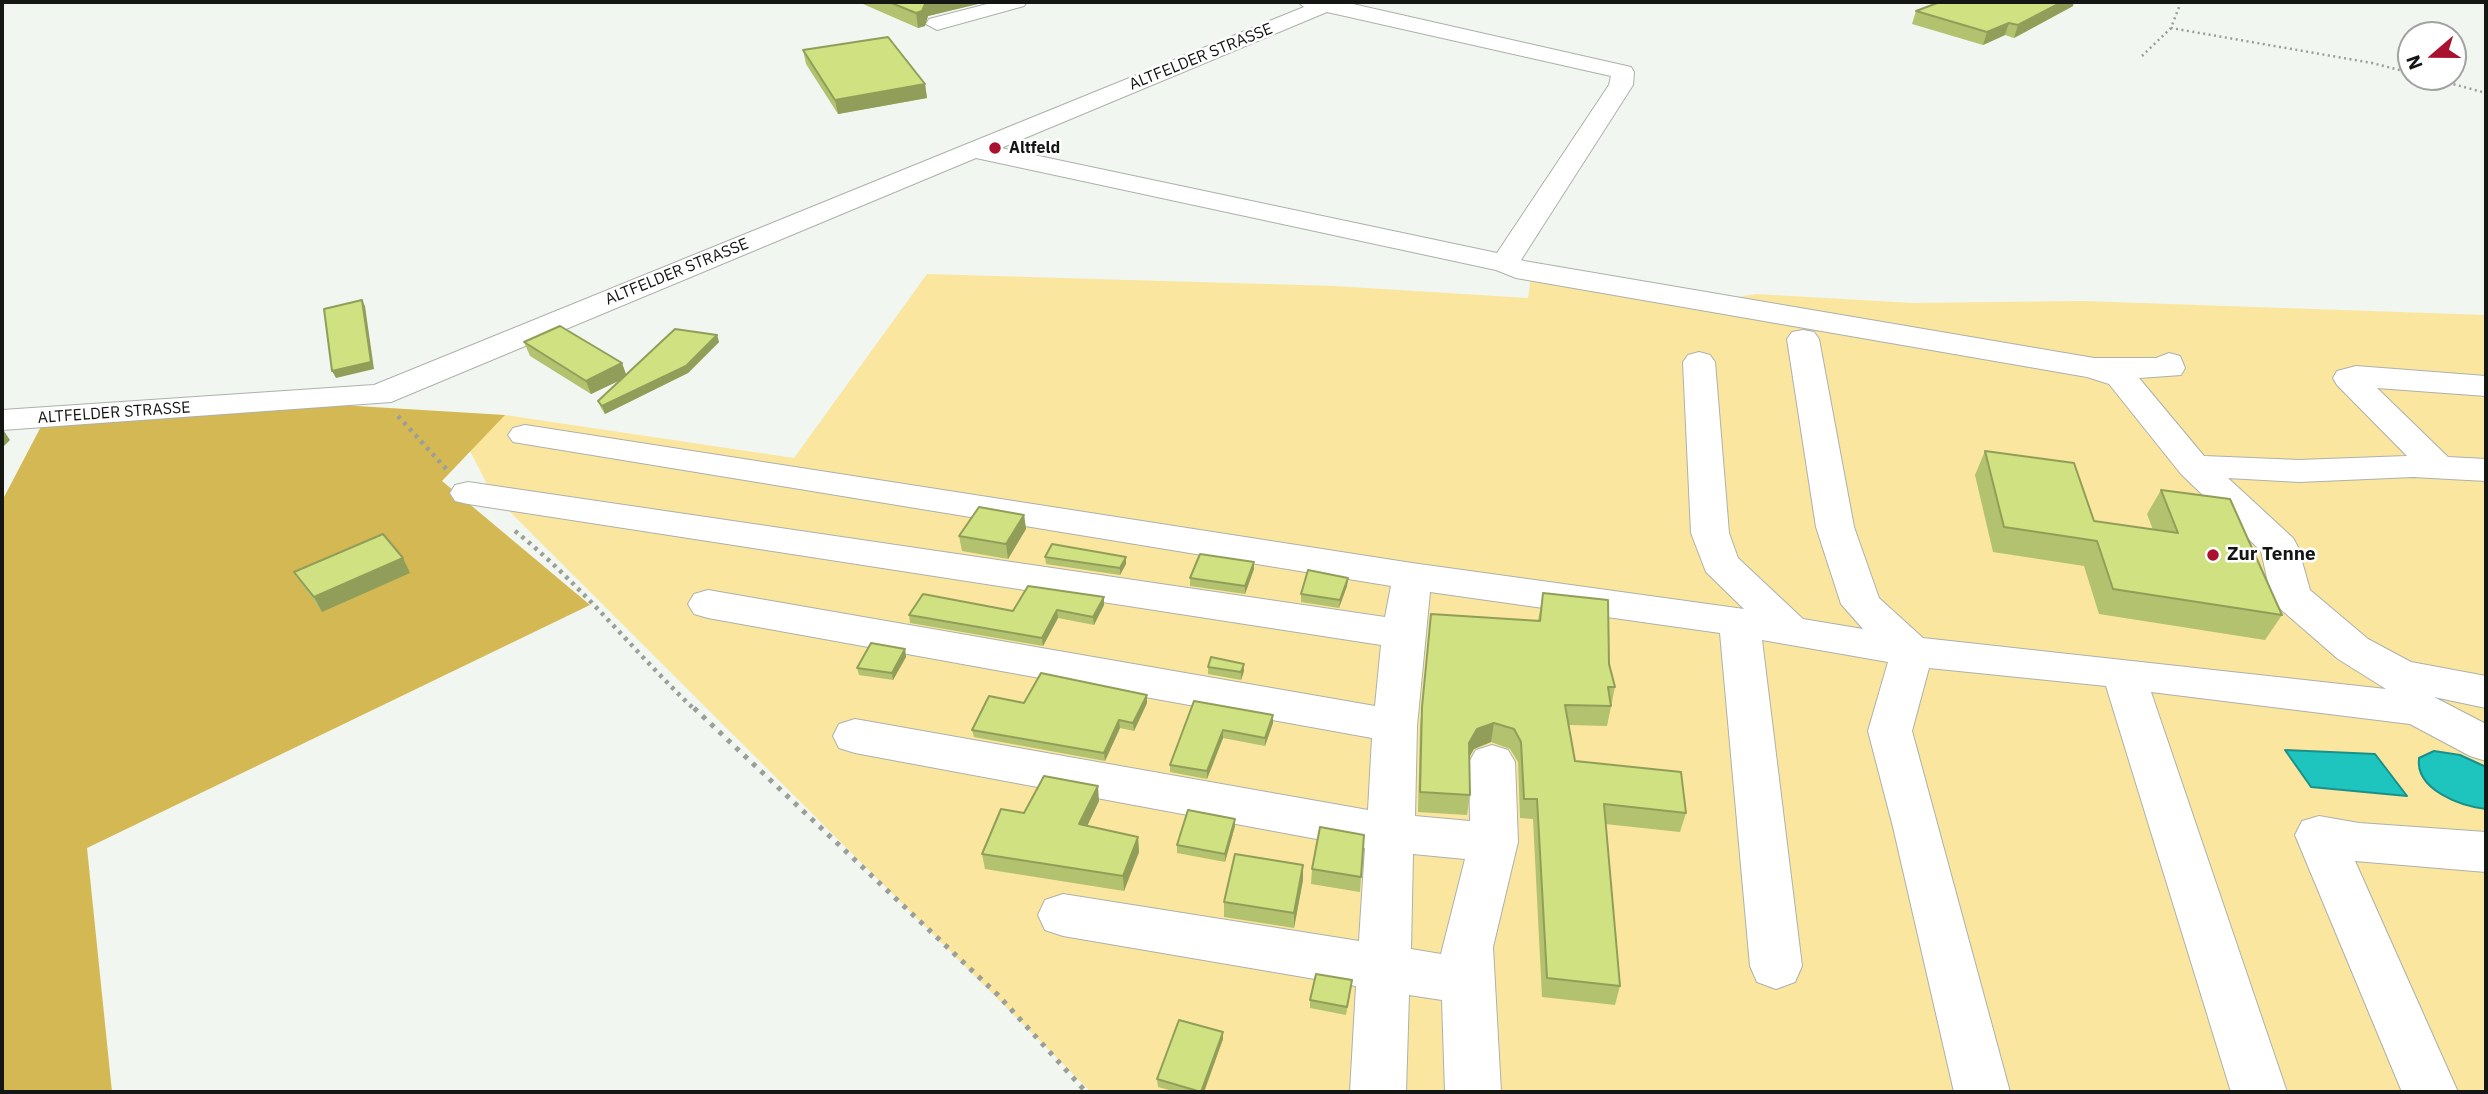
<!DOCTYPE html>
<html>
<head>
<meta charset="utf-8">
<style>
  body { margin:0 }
  #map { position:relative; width:2488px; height:1094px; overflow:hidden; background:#f1f6f0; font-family:"IBM Plex Sans",sans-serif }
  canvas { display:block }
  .frame { position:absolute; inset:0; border:4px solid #141614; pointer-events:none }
  .north { position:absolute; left:2397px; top:21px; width:70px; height:70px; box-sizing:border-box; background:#fff; border:2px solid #a1a2a1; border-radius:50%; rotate:250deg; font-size:19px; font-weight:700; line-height:28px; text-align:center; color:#141614 }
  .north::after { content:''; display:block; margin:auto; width:24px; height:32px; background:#a9122f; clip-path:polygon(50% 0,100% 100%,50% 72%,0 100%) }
</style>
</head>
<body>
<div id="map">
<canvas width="2488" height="1094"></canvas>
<div class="frame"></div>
<div class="north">N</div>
</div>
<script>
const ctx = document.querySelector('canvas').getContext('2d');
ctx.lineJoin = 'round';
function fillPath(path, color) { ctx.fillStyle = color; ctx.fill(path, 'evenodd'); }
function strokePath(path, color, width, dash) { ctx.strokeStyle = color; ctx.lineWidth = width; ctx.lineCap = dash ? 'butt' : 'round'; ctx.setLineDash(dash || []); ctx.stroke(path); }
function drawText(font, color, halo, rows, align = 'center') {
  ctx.font = font + ' "IBM Plex Sans",sans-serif'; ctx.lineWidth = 5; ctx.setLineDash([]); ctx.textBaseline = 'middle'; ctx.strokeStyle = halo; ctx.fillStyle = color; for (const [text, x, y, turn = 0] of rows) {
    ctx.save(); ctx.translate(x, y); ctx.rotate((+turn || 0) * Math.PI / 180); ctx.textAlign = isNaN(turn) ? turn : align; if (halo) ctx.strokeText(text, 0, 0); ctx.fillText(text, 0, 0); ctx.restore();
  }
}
const green = new Path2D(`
  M927,274L1334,286L1528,298L1531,277L1732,298L1756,294L1913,303L2083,301L2486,315V1092H1091L492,494L469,449L485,427L505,415L794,458Z`);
const forest = new Path2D(`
  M323,404L505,415L442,481L590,605L87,848L112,1092H2V501L46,417Z`);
const water = new Path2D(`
  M2285,750L2375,754L2407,796L2311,787Z
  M2434,751L2460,755L2486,767V809C2461,806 2415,790 2419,758Z`);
const pathFar2 = new Path2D(`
  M2181,2L2171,28L2372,63L2411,73
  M2142,56L2171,28
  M2427,77L2486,93`);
const pathFar1 = new Path2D(`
  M398,416L449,472
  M515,531C581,584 634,652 695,710`);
const path = new Path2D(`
  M694,708L998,995L1086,1092`);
const minor = new Path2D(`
  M995,2H1027L1024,6L937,30L926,24L929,19Z
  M1298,2H1344L1631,67L1634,72L1633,85L1521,260L1524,261L2094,358H2156L2169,353L2180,356L2185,368L2181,375L2139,378L2204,456L2299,460L2407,456L2337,385L2333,378L2337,371L2356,366L2486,376V396L2377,388L2448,457L2486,459V481L2413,477L2299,482L2228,478L2293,538L2298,547L2310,590L2368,639L2411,662L2486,676V708L2434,697L2486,724V761L2470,756L2410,724L2151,692L2287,1092H2231L2106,686L1929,668L1912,731L2010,1092H1954L1893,827L1868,731L1888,662L1762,640L1802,966L1795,982L1776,989L1757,982L1750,966L1720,633L1430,592L1417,726L1415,816L1470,821L1469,762L1476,750L1492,745L1508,750L1515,762L1518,842L1493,947L1501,1092H1445L1442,1000L1409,995L1406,1092H1350L1356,986L1063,936L1045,930L1038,915L1045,900L1063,894L1359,941L1365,848L855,753L839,748L833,736L839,724L855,719L1368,810L1372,738L708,618L694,614L688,604L694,594L708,590L1375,706L1381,645L468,504L455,501L450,493L455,485L468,482L1385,617L1391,586L513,442L508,435L513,428L525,425L1412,563L1744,609L1706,572L1691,533L1683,362L1688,355L1699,352L1710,355L1715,362L1729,533L1738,558L1803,619L1863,629L1841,604L1816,527L1787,339L1792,332L1803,330L1814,332L1819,339L1854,527L1879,598L1923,638L2386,689L2338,659L2277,606L2271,596L2261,551L2181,474L2109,384L2087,377L1516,278L1496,270L976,158L391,402L2,430V410L374,385L1304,7ZM1327,12L1611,76L1609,85L1497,253L1001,148ZM1413,854L1465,859L1441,954L1411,949Z
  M2319,816L2359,823L2486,832V872L2355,861L2458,1092H2402L2295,835L2302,821Z`);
const wall = new Path2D(`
  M863,2H986L928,16L925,26L918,28L863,4Z
  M2073,6L2014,38L2005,35L1983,45L1912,24L1916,11Z
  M803,50L925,84L927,98L838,114L806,64Z
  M717,335L719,342L688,373L605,414L601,408L598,401L620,380L591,394L530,356L524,342L622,363L626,375Z
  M1985,451L2094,521L2153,530L2147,514L2161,490L2282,615L2265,640L2099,614L2084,566L1993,552L1975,475Z
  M1024,515L1026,529L1008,559L962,551L959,536Z
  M1045,557L1126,564L1120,575L1046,564Z
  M1254,562V569L1245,594L1190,586V578Z
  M294,572L410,573L322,612L303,586Z
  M1348,578L1347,586L1339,608L1301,602V594Z
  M1543,593L1609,664L1615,687L1607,726L1569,725L1575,761L1686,813L1680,832L1605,824L1620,986L1615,1005L1542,997L1533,819L1520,818L1518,762L1510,749L1491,742L1474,749L1470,756V795L1467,815L1418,812L1420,726L1431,614L1538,621Z
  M1104,597V605L1094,625L1058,618L1043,646L910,623L909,615L1013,611Z
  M905,649L906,657L893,680L859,675L857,668Z
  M1208,667L1244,671L1241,680L1208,674Z
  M1147,695V703L1134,731L1120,728L1105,761L974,737L972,730L1024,703Z
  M1194,701L1273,723L1265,746L1223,738L1207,779L1170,772V765Z
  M1099,801L1087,826L1138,837L1139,852L1124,891L985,869L982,854L1024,813Z
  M1235,819V826L1225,862L1177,853V845Z
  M1364,835L1360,892L1311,884L1312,869Z
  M1303,865V880L1294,928L1224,917V902Z
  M1351,988L1346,1015L1310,1008V1000Z
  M1223,1032V1039L1204,1092H1176L1158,1087L1157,1079Z`);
const shadedWall = new Path2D(`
  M926,2H986L928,16L925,26L918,28L916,13Z
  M2062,2H2074L2073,6L2014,38L2018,25Z
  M2009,23L2005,35L1983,45L1987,32Z
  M925,84L927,98L838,114L835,100Z
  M362,300L365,306L374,369L336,378L332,371Z
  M717,335L719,342L688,373L605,414L602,406Z
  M622,363L627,377L591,394L586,381Z
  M2,428L10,440L2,448Z
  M1024,515L1026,529L1008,559L1006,544Z
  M1126,557V564L1120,575V568Z
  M403,558L410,573L322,612L314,597Z
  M1254,562V569L1245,594V586Z
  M1348,578L1347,586L1339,608L1340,600Z
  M1104,597V605L1094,625L1093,617Z
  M1057,610L1058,618L1043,646L1042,638Z
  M905,649L906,657L893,680L892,673Z
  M1244,664V671L1241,680V672Z
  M1147,695V703L1134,731L1133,723Z
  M1273,715V723L1265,746V738Z
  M1119,720L1120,728L1105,761L1104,753Z
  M1494,723L1491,742L1474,749L1466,762L1469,743L1477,729Z
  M1223,730V738L1207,779V771Z
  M1098,786L1099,801L1081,839L1079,824Z
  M1235,819V826L1225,862V854Z
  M1138,837L1139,852L1124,891L1123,876Z
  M1303,865V880L1294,928V913Z
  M1223,1032V1039L1204,1092H1201Z`);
const building = new Path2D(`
  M889,2H926L922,11L916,13Z
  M1940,2H2062L2018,25L2009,23L1987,32L1916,11Z
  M888,37L925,84L835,100L803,50Z
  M362,300L371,362L332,371L324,309Z
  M560,326L622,363L586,381L524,342Z
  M675,329L717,335L686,366L602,406L598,401Z
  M1985,451L2074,463L2094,521L2178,533L2161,490L2230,499L2282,615L2113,589L2097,541L2004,527Z
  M979,507L1024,515L1006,544L959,536Z
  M383,534L403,558L314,597L294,572Z
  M1052,544L1126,557L1120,568L1045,557Z
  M1200,554L1254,562L1245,586L1190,578Z
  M1308,570L1348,578L1340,600L1301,594Z
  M1028,586L1104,597L1093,617L1057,610L1042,638L909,615L923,594L1013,611Z
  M1543,593L1608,600L1609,664L1615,687H1608L1611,706L1565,705L1575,761L1681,772L1686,813L1604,804L1620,986L1547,978L1537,799H1524L1521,742L1514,729L1494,723L1477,729L1469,743L1470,795L1420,792L1422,707L1431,614L1540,621Z
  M871,643L905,649L892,673L857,668Z
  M1211,657L1244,664L1241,672L1208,667Z
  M1041,673L1147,695L1133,723L1119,720L1104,753L972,730L989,696L1024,703Z
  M1194,701L1273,715L1265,738L1223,730L1207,771L1170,765Z
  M1044,776L1098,786L1079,824L1138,837L1123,876L982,854L1001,809L1024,813Z
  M1188,810L1235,819L1225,854L1177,845Z
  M1320,827L1364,835L1361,877L1312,869Z
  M1235,854L1303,865L1294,913L1224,902Z
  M1316,974L1352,980L1347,1007L1310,1000Z
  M1179,1020L1223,1032L1201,1092L1157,1079Z`);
const markers = [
  [995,148,7,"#a9122f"],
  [2213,555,7,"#a9122f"]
];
const farStreetnames = [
  ["ALTFELDER STRASSE",1201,57,-22],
  ["ALTFELDER STRASSE",677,272,-22],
  ["ALTFELDER STRASSE",114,413,-4]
];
const farPoinames = [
  ["Altfeld",1009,148]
];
const poiNames = [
  ["Zur Tenne",2227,555]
];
fillPath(green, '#fbe69f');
fillPath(forest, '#d4b854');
fillPath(water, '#1ec4be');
strokePath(water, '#1b908b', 2);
strokePath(minor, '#acb1ac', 2);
strokePath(pathFar2, '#9b9f9a', 2.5, [2, 3.5]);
strokePath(pathFar1, '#9b9f9a', 4.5, [3.5, 5]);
strokePath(path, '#9b9f9a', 5, [4.5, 7]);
fillPath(minor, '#fff');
fillPath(wall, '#b2c26f');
fillPath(shadedWall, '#919e5a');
fillPath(building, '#cfe181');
strokePath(building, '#919e5a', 2);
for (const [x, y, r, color] of markers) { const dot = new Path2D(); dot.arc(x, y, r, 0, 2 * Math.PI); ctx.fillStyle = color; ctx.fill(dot); strokePath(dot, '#fff', 2.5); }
drawText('16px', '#141614', '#fff', farStreetnames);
drawText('bold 16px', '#141614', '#fff', farPoinames, 'left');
drawText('bold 19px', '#141614', '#fff', poiNames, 'left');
</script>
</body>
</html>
